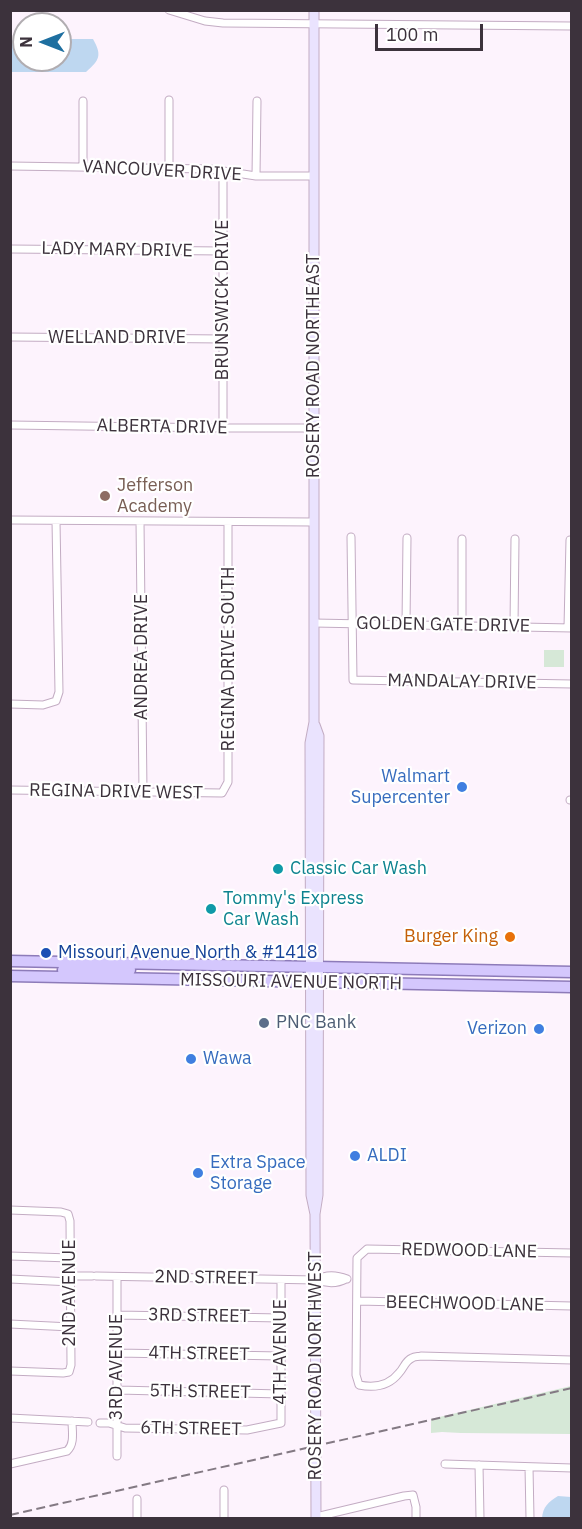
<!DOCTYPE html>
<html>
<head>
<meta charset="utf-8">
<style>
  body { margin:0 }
  #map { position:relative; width:582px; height:1529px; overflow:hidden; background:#fdf3fd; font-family:"IBM Plex Sans",sans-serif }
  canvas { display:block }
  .frame { position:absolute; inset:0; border:12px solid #3c323c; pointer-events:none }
  .north { position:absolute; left:12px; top:12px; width:60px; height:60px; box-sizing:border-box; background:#fff; border:2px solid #b1adb1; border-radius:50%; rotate:270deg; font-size:16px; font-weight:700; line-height:24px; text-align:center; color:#3c323c }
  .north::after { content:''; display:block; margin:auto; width:21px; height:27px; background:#1e6fa0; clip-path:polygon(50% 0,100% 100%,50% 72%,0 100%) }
  .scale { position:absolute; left:375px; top:24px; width:108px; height:27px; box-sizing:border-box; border:3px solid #3c323c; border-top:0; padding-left:8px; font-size:18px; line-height:21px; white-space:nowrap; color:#3c323c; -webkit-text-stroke:4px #fff; paint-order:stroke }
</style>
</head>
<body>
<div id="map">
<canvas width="582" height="1529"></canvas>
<div class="frame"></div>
<div class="north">N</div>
<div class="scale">100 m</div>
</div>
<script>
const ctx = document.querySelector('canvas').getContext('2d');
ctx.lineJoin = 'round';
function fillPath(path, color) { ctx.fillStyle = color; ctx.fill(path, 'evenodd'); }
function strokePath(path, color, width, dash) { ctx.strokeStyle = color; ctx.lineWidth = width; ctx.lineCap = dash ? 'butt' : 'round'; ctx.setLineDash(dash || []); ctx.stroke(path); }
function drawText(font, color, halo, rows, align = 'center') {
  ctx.font = font + ' "IBM Plex Sans",sans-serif'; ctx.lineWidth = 4.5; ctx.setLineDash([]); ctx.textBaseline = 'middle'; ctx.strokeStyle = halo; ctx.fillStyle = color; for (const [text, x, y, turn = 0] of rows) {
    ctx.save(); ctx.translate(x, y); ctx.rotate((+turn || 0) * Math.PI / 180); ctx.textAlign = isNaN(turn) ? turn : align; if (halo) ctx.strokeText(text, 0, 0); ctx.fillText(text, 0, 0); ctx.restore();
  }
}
const green = new Path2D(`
  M544,650H564V667H544Z
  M571,1386V1434L461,1433L442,1432L431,1433V1419Z`);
const water = new Path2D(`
  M60,39H93C102,55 100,60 86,72H11V40H24V60H60Z
  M558,1496L571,1497V1518H542C543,1507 548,1502 558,1496Z`);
const street = new Path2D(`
  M169,10L205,21L223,23L572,26
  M83,101V167
  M10,166L210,169L256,176H313
  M169,168V100
  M223,171V428
  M256,176L257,101
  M10,249L223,251
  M10,337L223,339
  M10,425L223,428H314
  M10,520L314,522
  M140,521L143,792
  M351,537L353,680L572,684
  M462,539V626
  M314,623L572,628
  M406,624L407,538
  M514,626L515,539
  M568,627L570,540
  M10,704L43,705L56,701L59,692L56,521
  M10,790L222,793L228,782V522
  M570,800H572
  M10,1210L61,1212L68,1214L70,1221L71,1365L69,1372L63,1373L10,1371
  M572,1253L367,1249L357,1258L356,1375L359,1385C374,1388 389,1386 399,1373C404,1368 405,1361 412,1358C415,1356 418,1357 421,1356L572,1360
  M10,1256L70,1258
  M71,1276H92
  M96,1276L316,1280C325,1283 337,1284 346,1279
  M117,1277V1456
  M10,1279L71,1282
  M316,1280C326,1274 337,1275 347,1279
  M358,1301L572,1306
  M118,1315L281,1318
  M10,1324L71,1327
  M118,1353L281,1356
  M118,1390L281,1394
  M10,1418L88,1422
  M100,1423H109L125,1428L247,1430L281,1423V1281
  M10,1464L67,1451C75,1444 72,1431 72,1421
  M445,1464L572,1468
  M479,1465L480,1518
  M529,1467L530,1518
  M224,1490V1518
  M316,1517L404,1496L413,1495L416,1507V1518
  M137,1518V1499`);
const secondary = new Path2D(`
  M314,10V722L310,743L311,1195L315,1214
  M315,725L319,736L318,1195L315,1214L316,1518`);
const primary = new Path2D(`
  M10,961L572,972
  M63,970H85L97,964
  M10,976L572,987
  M93,977L104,971L130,970`);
const rail = new Path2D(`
  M10,1515L572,1388`);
const markers = [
  [105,496,6,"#8d6e63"],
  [462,787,6,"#3f7fe0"],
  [278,869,6,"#0f9aa8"],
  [211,909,6,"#0f9aa8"],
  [510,937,6,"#e8710a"],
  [46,953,6,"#1a4fb4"],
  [264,1023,6,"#5c6f8a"],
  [539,1029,6,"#3f7fe0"],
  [191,1059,6,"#3f7fe0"],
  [355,1156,6,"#3f7fe0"],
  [198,1173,6,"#3f7fe0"]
];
const streetNames = [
  ["VANCOUVER DRIVE",162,171,3],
  ["LADY MARY DRIVE",117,250,1],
  ["BRUNSWICK DRIVE",223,300,-90],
  ["WELLAND DRIVE",117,338],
  ["ROSERY ROAD NORTHEAST",314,366,-90],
  ["ALBERTA DRIVE",162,427,1],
  ["GOLDEN GATE DRIVE",443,625,1],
  ["ANDREA DRIVE",142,657,-90],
  ["REGINA DRIVE SOUTH",229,659,-90],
  ["MANDALAY DRIVE",462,682,1],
  ["REGINA DRIVE WEST",116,792,1],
  ["MISSOURI AVENUE NORTH",291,982,1],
  ["REDWOOD LANE",469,1251,1],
  ["2ND STREET",206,1278,1],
  ["2ND AVENUE",70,1293,-90],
  ["BEECHWOOD LANE",465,1304,1],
  ["3RD STREET",199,1316,1],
  ["4TH AVENUE",281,1352,-90],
  ["4TH STREET",199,1354,1],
  ["ROSERY ROAD NORTHWEST",316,1366,-90],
  ["3RD AVENUE",117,1367,-90],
  ["5TH STREET",200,1392,1],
  ["6TH STREET",191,1429,1]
];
const educationNames = [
  ["Jefferson",117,486],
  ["Academy",117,507]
];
const shopNames = [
  ["Walmart",450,777,"right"],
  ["Supercenter",450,798,"right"],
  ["Verizon",527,1029,"right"],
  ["Wawa",203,1059],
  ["ALDI",367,1156],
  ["Extra Space",210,1163],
  ["Storage",210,1184]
];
const cultureNames = [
  ["Classic Car Wash",290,869],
  ["Tommy's Express",223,899],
  ["Car Wash",223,920]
];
const foodNames = [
  ["Burger King",498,937]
];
const transitNames = [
  ["Missouri Avenue North & #1418",58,953]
];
const serviceNames = [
  ["PNC Bank",276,1023]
];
fillPath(green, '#d6e8d7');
fillPath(water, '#bed7f0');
strokePath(street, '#c3acc3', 9);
strokePath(secondary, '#c3acc3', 11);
strokePath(primary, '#8d7bb9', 13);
strokePath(street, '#fff', 7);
strokePath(secondary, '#eae3fe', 9);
strokePath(primary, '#d4c7fd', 10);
strokePath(rail, '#837983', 2, [9, 4.5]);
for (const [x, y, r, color] of markers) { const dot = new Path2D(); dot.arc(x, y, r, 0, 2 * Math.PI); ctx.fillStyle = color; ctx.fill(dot); strokePath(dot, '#fff', 2); }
drawText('18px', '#3c323c', '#fff', streetNames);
drawText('18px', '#785e54', '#fff', educationNames, 'left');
drawText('18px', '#366cbe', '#fff', shopNames, 'left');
drawText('18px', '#0d838f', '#fff', cultureNames, 'left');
drawText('18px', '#c56008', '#fff', foodNames, 'right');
drawText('18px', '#164399', '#fff', transitNames, 'left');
drawText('18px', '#4e5e75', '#fff', serviceNames, 'left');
</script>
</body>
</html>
